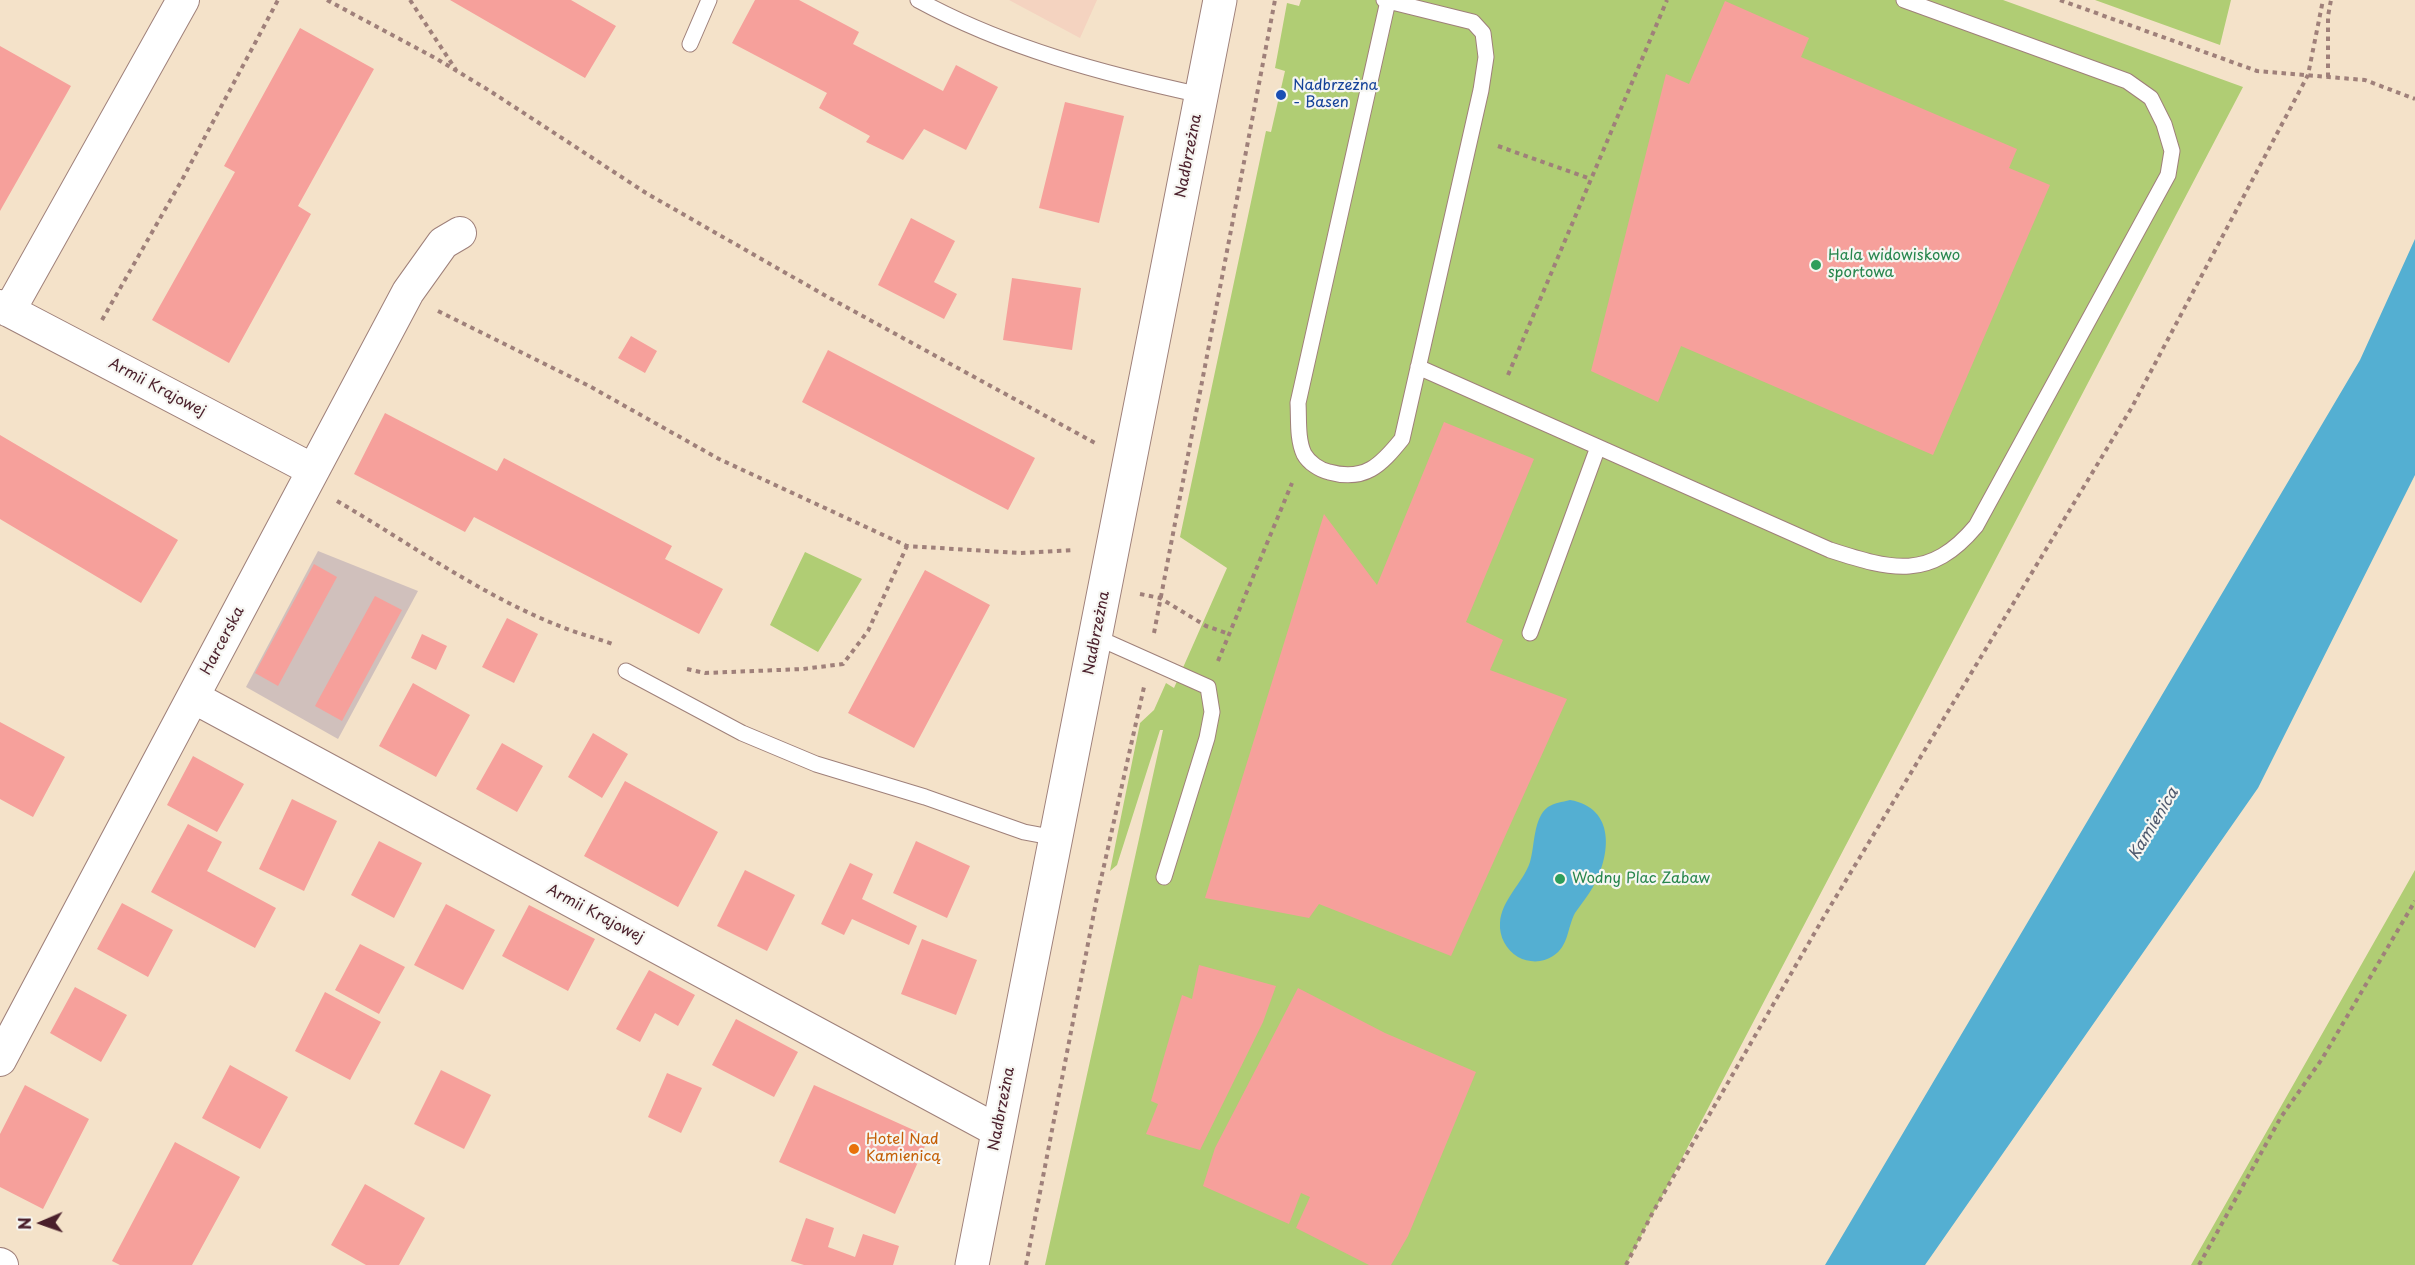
<!DOCTYPE html>
<html>
<head>
<meta charset="utf-8">
<style>
  body { margin:0 }
  #map { position:relative; width:2415px; height:1265px; overflow:hidden; background:#f4e2c9; font-family:"Playpen Sans",sans-serif }
  canvas { display:block }
  .north { position:absolute; left:12px; top:1193px; width:60px; height:60px; -webkit-text-stroke:4px #f6f6f2; paint-order:stroke; rotate:268deg; font-size:16px; font-weight:700; line-height:24px; text-align:center; color:#4a1f2b }
  .north::after { content:''; display:block; margin:auto; width:21px; height:27px; background:#4a1f2b; clip-path:polygon(50% 0,100% 100%,50% 72%,0 100%) }
</style>
</head>
<body>
<div id="map">
<canvas width="2415" height="1265"></canvas>
<div class="north">N</div>
</div>
<script>
const ctx = document.querySelector('canvas').getContext('2d');
ctx.lineJoin = 'round';
function fillPath(path, color) { ctx.fillStyle = color; ctx.fill(path, 'evenodd'); }
function strokePath(path, color, width, dash) { ctx.strokeStyle = color; ctx.lineWidth = width; ctx.lineCap = dash ? 'butt' : 'round'; ctx.setLineDash(dash || []); ctx.stroke(path); }
function drawText(font, color, halo, rows, align = 'center') {
  ctx.font = font + ' "Playpen Sans",sans-serif'; ctx.lineWidth = 4.5; ctx.setLineDash([]); ctx.textBaseline = 'middle'; ctx.strokeStyle = halo; ctx.fillStyle = color; for (const [text, x, y, turn = 0] of rows) {
    ctx.save(); ctx.translate(x, y); ctx.rotate((+turn || 0) * Math.PI / 180); ctx.textAlign = isNaN(turn) ? turn : align; if (halo) ctx.strokeText(text, 0, 0); ctx.fillText(text, 0, 0); ctx.restore();
  }
}
const built = new Path2D(`
  M1009,0H1097L1080,38Z`);
const industrial = new Path2D(`
  M318,551L418,591L338,739L246,687Z`);
const green = new Path2D(`
  M1301,0H2003L2243,87L1626,1265H1045L1163,730H1160L1117,865L1110,871L1140,723L1154,710L1166,683L1174,688L1227,568L1180,537L1266,131L1271,132L1285,71L1275,68L1287,3L1299,6Z
  M2095,0H2231L2220,45Z
  M805,552L862,579L818,652L770,625Z
  M2415,870V1265H2191Z`);
const water = new Path2D(`
  M2415,239V475L2258,788L1925,1265H1825L2360,360Z
  M1570,800C1616,808 1611,855 1593,887C1588,896 1581,904 1575,913C1567,928 1569,946 1553,956C1543,963 1529,963 1518,957C1506,950 1499,936 1500,923C1501,900 1523,883 1530,862C1535,846 1533,818 1548,807C1554,803 1562,802 1570,800Z`);
const building = new Path2D(`
  M450,0H571L616,26L585,78Z
  M755,0H799L859,32L853,44L943,91L956,65L998,87L966,150L924,129L903,160L866,142L870,136L819,108L827,93L732,43Z
  M1725,1L1809,38L1801,57L2017,149L2009,168L2050,185L1933,455L1681,346L1658,402L1591,371L1666,74L1689,84Z
  M300,28L374,69L298,206L311,214L229,363L152,320L235,172L224,166Z
  M0,46L71,86L0,211Z
  M1065,102L1124,116L1099,223L1039,208Z
  M911,218L955,241L934,282L957,294L944,319L878,285Z
  M1012,278L1081,288L1072,350L1003,340Z
  M631,336L657,351L645,373L618,358Z
  M828,350L1035,458L1008,510L802,402Z
  M385,413L497,471L504,458L672,546L665,559L723,589L699,634L474,517L465,532L354,474Z
  M1444,422L1534,459L1466,622L1503,640L1490,670L1567,699L1451,956L1319,904L1309,918L1205,898L1324,514L1377,585Z
  M0,435L178,540L141,603L0,519Z
  M314,564L337,577L278,686L255,673Z
  M925,570L990,605L914,748L848,713Z
  M375,596L402,610L342,721L315,706Z
  M507,618L538,634L514,683L482,667Z
  M422,634L447,646L436,670L411,658Z
  M413,683L470,715L436,777L379,746Z
  M0,722L65,757L33,817L0,799Z
  M593,733L628,754L602,798L568,777Z
  M502,743L543,766L517,812L476,789Z
  M193,756L244,784L217,832L167,805Z
  M625,781L718,832L678,907L584,856Z
  M292,799L337,821L304,891L259,869Z
  M188,824L222,842L207,871L276,908L255,948L151,892Z
  M379,841L422,863L394,918L351,895Z
  M916,841L970,866L947,918L893,893Z
  M850,863L873,874L862,899L917,926L909,945L852,919L844,935L821,924Z
  M745,870L795,895L767,951L717,926Z
  M122,903L173,930L148,977L97,949Z
  M446,904L495,930L463,990L414,965Z
  M529,905L595,939L568,991L502,956Z
  M922,939L977,960L956,1015L901,994Z
  M360,944L405,967L379,1014L335,990Z
  M1199,965L1276,986L1263,1022L1200,1150L1146,1134L1158,1104L1151,1101L1182,995L1192,999Z
  M649,970L695,995L678,1026L655,1013L640,1042L616,1029Z
  M75,987L127,1015L101,1062L50,1033Z
  M1298,988L1385,1033L1476,1072L1408,1236L1391,1265H1369L1296,1228L1310,1197L1301,1193L1289,1224L1203,1186L1215,1148Z
  M325,992L381,1022L350,1080L295,1051Z
  M736,1019L798,1052L774,1097L712,1065Z
  M230,1065L288,1097L260,1149L202,1118Z
  M441,1070L491,1095L464,1149L414,1124Z
  M667,1073L702,1088L681,1133L648,1117Z
  M25,1085L89,1119L43,1209L0,1187V1134Z
  M814,1085L929,1137L895,1214L779,1162Z
  M175,1142L240,1177L192,1265H120L112,1261Z
  M365,1184L425,1218L399,1265H366L331,1245Z
  M806,1218L834,1228L828,1247L855,1257L863,1234L899,1246L893,1265H804L791,1261Z`);
const path = new Path2D(`
  M327,0L437,59L490,91L646,193L826,296L1095,443
  M410,0L456,70
  M2060,0L2257,71L2365,80L2415,99
  M2328,77V16L2331,0
  M1498,146L1591,179
  M438,311L591,387L719,459L907,546L1019,553L1073,550
  M102,320L183,178L278,0
  M1508,375L1667,0
  M337,501C411,544 482,596 562,627C579,634 597,638 615,645
  M1140,594L1160,598L1206,626L1229,634
  M1154,633L1275,0
  M1218,661L1292,483
  M687,669L705,673L803,669L843,664L868,631L907,546
  M1026,1265L1097,897L1144,687
  M1626,1265L1653,1212L1825,915L2132,407L2308,75L2323,0
  M2199,1265L2281,1117L2322,1059L2415,901`);
const service = new Path2D(`
  M918,0C1006,48 1104,74 1201,95
  M1384,0L1388,1L1473,22L1483,33L1486,57L1481,90L1402,439C1381,465 1365,482 1329,472C1320,470 1309,463 1304,454C1297,439 1299,419 1298,403L1388,1
  M690,44L709,0
  M1418,367L1830,550C1892,570 1930,581 1976,526L2168,175L2172,151L2164,124L2151,98L2127,81L1904,0
  M1530,633L1598,447
  M1096,637L1208,687L1212,712L1207,738L1164,877
  M626,671L742,733L816,764L925,797L1024,832L1056,838`);
const minor = new Path2D(`
  M0,306L313,470
  M9,311L183,0
  M193,697L998,1131
  M0,1060L408,292L443,243L460,233
  M0,1264L2,1265`);
const tertiary = new Path2D(`
  M972,1265L1220,0`);
const markers = [
  [1281,95,6,"#1a4fb4"],
  [1816,265,6,"#2e9e5b"],
  [1560,879,6,"#2e9e5b"],
  [854,1149,6,"#e8710a"]
];
const transitNames = [
  ["Nadbrzeżna",1293,86],
  ["- Basen",1293,103]
];
const streetNames = [
  ["Nadbrzeżna",1189,156,-79],
  ["Armii Krajowej",157,388,28],
  ["Nadbrzeżna",1097,633,-79],
  ["Harcerska",223,641,-62],
  ["Armii Krajowej",595,914,28],
  ["Nadbrzeżna",1002,1109,-79]
];
const leisureNames = [
  ["Hala widowiskowo",1828,256],
  ["sportowa",1828,273],
  ["Wodny Plac Zabaw",1572,879]
];
const foodNames = [
  ["Hotel Nad",866,1140],
  ["Kamienicą",866,1157]
];
const waterNames = [
  ["Kamienica",2154,824,-59]
];
fillPath(built, '#f4d3c0');
fillPath(industrial, '#d0c0bc');
fillPath(green, '#b0cd74');
fillPath(water, '#54afd2');
fillPath(building, '#f6a09b');
strokePath(service, '#9f807a', 17);
strokePath(minor, '#9f807a', 34);
strokePath(tertiary, '#9f807a', 35);
strokePath(path, '#9f807a', 4, [4.5, 4.5]);
strokePath(service, '#fff', 15);
strokePath(minor, '#fff', 32);
strokePath(tertiary, '#fff', 33);
for (const [x, y, r, color] of markers) { const dot = new Path2D(); dot.arc(x, y, r, 0, 2 * Math.PI); ctx.fillStyle = color; ctx.fill(dot); strokePath(dot, '#f6f6f2', 2); }
drawText('15px', '#164399', '#f6f6f2', transitNames, 'left');
drawText('15px', '#4a1f2b', '#f6f6f2', streetNames);
drawText('15px', '#27864d', '#f6f6f2', leisureNames, 'left');
drawText('15px', '#c56008', '#f6f6f2', foodNames, 'left');
drawText('italic 16px', '#4e596e', '#f6f6f2', waterNames);
</script>
</body>
</html>
